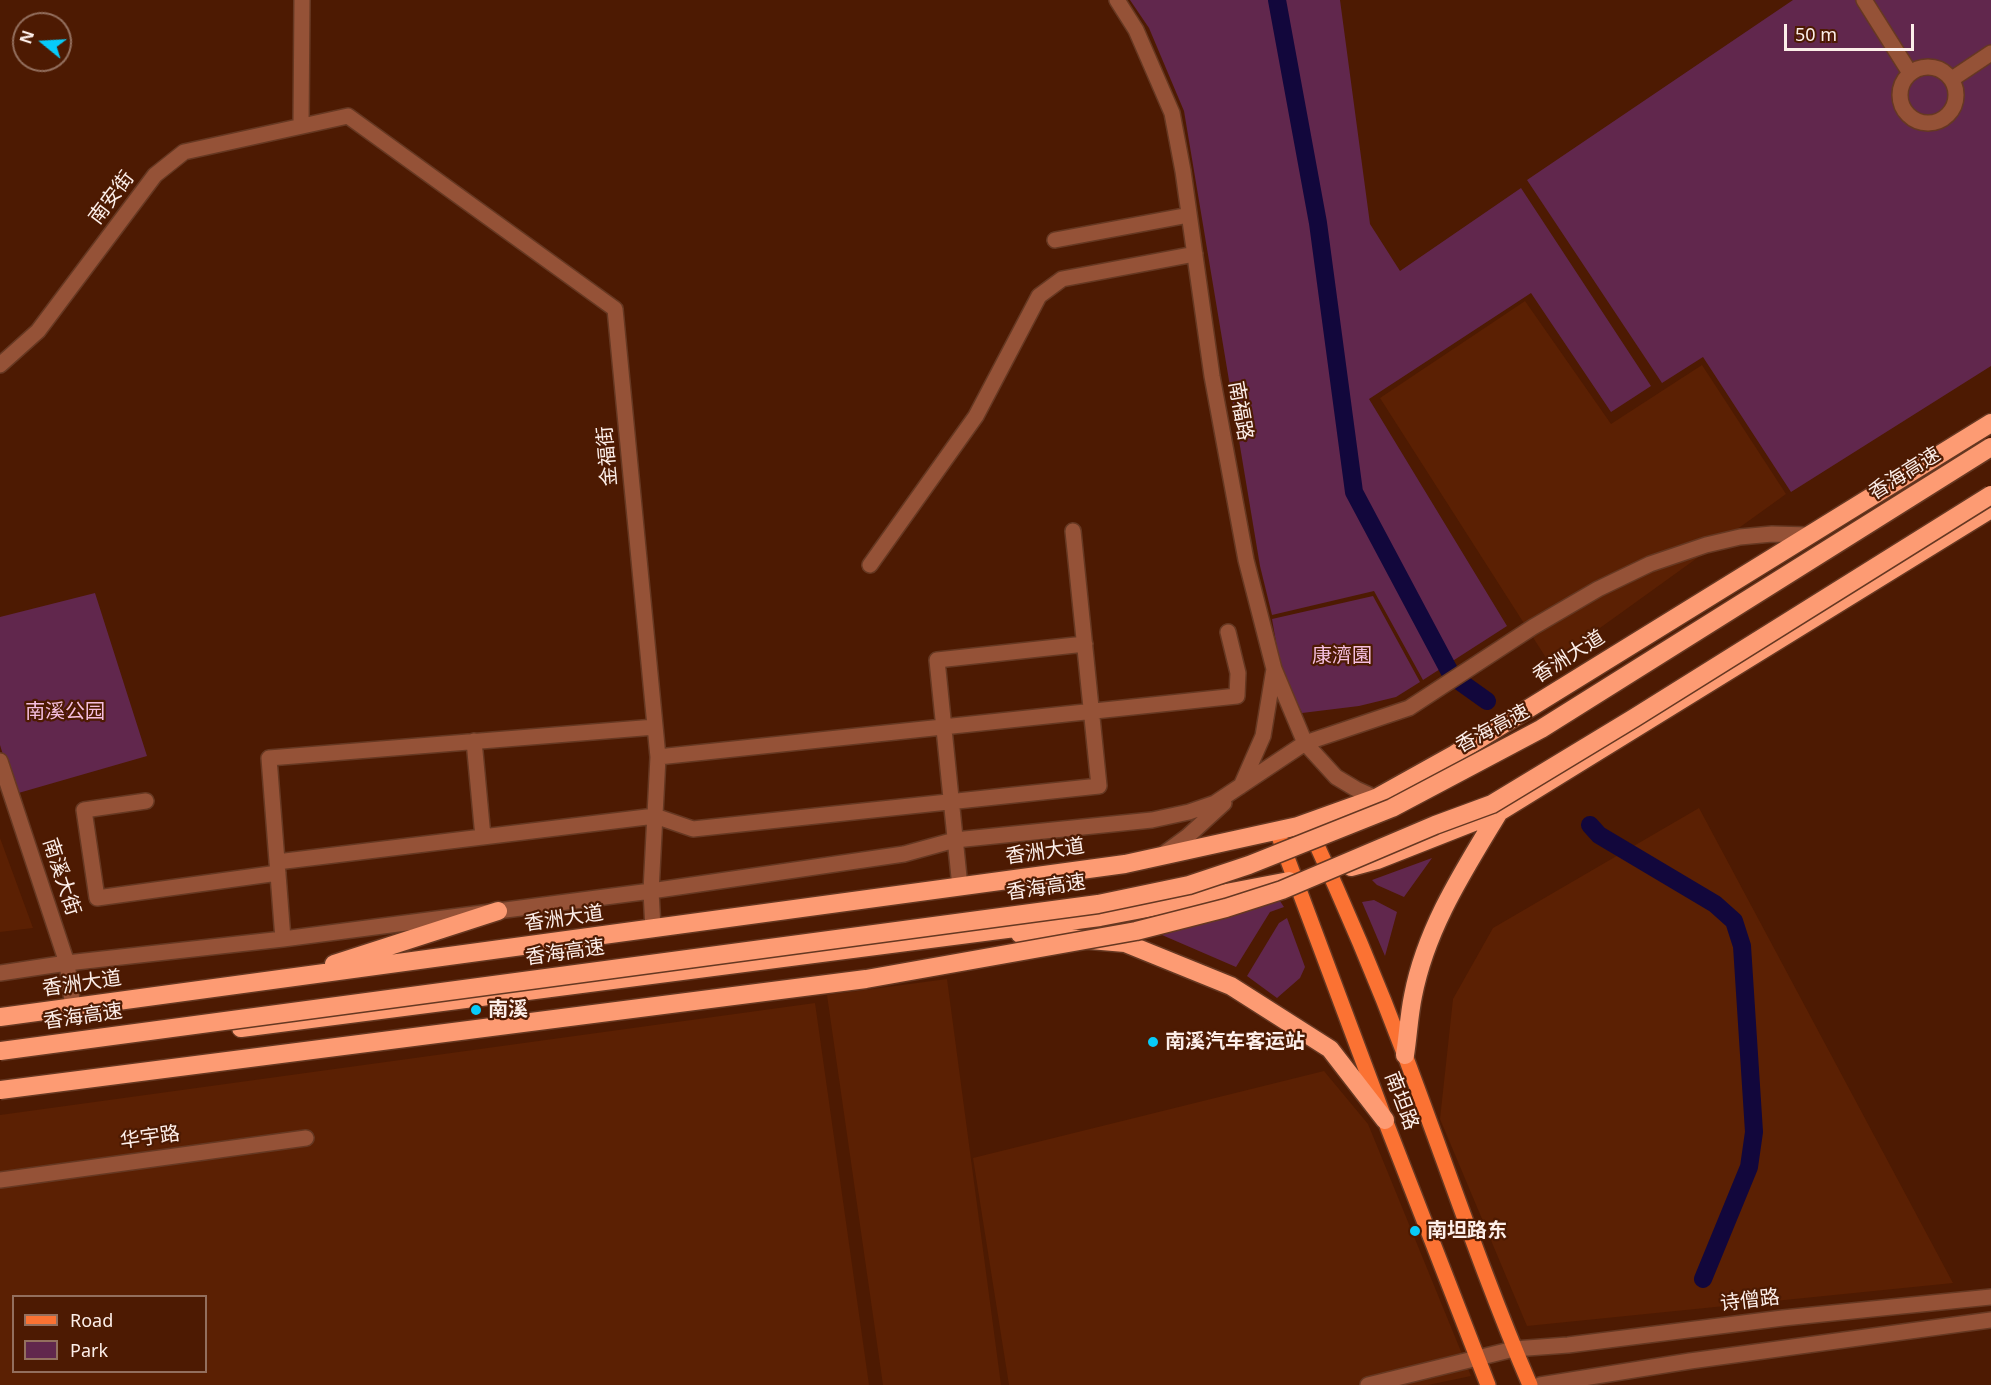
<!DOCTYPE html>
<html>
<head>
<meta charset="utf-8">
<style>
  body { margin:0 }
  #map { position:relative; width:1991px; height:1385px; overflow:hidden; background:#4d1a02; font-family:"Noto Sans",sans-serif }
  canvas { display:block }
  .legend { position:absolute; left:12px; top:1295px; width:195px; height:78px; box-sizing:border-box; background:#4d1a02; border:2px solid #936f5e; margin:0; padding:8px 10px; list-style:none; font-size:18px; color:#fceee9 }
  .legend li { display:flex; align-items:center; gap:12px; height:30px }
  .legend b { width:30px; border:2px solid #936f5e }
  .north { position:absolute; left:12px; top:12px; width:60px; height:60px; box-sizing:border-box; background:#4d1a02; border:2px solid #936f5e; border-radius:50%; rotate:288deg; font-size:16px; font-weight:700; line-height:24px; text-align:center; color:#fceee9 }
  .north::after { content:''; display:block; margin:auto; width:21px; height:27px; background:#07cbf9; clip-path:polygon(50% 0,100% 100%,50% 72%,0 100%) }
  .scale { position:absolute; left:1784px; top:24px; width:130px; height:27px; box-sizing:border-box; border:3px solid #fceee9; border-top:0; padding-left:8px; font-size:18px; line-height:21px; white-space:nowrap; color:#fceee9; -webkit-text-stroke:4px #4d1a02; paint-order:stroke }
</style>
</head>
<body>
<div id="map">
<canvas width="1991" height="1385"></canvas>
<ul class="legend">
<li><b style="height:8px;background:#fb7233"></b>Road</li>
<li><b style="height:16px;background:#61274d"></b>Park</li>
</ul>
<div class="north">N</div>
<div class="scale">50 m</div>
</div>
<script>
const ctx = document.querySelector('canvas').getContext('2d');
ctx.lineJoin = 'round';
function fillPath(path, color) { ctx.fillStyle = color; ctx.fill(path, 'evenodd'); }
function strokePath(path, color, width, dash) { ctx.strokeStyle = color; ctx.lineWidth = width; ctx.lineCap = dash ? 'butt' : 'round'; ctx.setLineDash(dash || []); ctx.stroke(path); }
function drawText(font, color, halo, rows, align = 'center') {
  ctx.font = font + ' "Noto Sans","Noto Sans SC",sans-serif'; ctx.lineWidth = 4.5; ctx.setLineDash([]); ctx.textBaseline = 'middle'; ctx.strokeStyle = halo; ctx.fillStyle = color; for (const [text, x, y, turn = 0] of rows) {
    ctx.save(); ctx.translate(x, y); ctx.rotate((+turn || 0) * Math.PI / 180); ctx.textAlign = isNaN(turn) ? turn : align; if (halo) ctx.strokeText(text, 0, 0); ctx.fillText(text, 0, 0); ctx.restore();
  }
}
const built = new Path2D(`
  M1525,301L1611,424L1702,365L1786,494L1550,664L1380,398Z
  M1699,808L1953,1283L1527,1326L1440,1119L1453,999L1493,928Z
  M0,838L33,928L0,932Z
  M947,979L1001,1385H883L827,995Z
  M815,1003L869,1385H0V1115ZM14,1296H206V1372H14Z
  M1324,1071L1368,1124L1471,1376L1428,1385H1009L973,1158Z`);
const green = new Path2D(`
  M1130,0H1340L1370,224L1400,271L1521,188L1651,386L1611,412L1531,293L1369,399L1507,626L1423,680L1374,591L1272,615L1260,566L1184,111L1149,28Z
  M1793,0H1991V366L1791,492L1703,357L1662,383L1527,180Z
  M95,593L147,756L15,794L0,745V617Z
  M1373,596L1420,682L1396,697L1359,706L1302,713L1280,665L1272,619Z
  M1432,858L1404,897L1377,885L1372,880Z
  M1374,900L1397,912L1385,956L1362,902Z
  M1280,901L1284,907L1270,912L1236,967L1155,932Z
  M1287,918L1305,967L1300,978L1277,998L1247,976L1279,923Z`);
const canal = new Path2D(`
  M1277,0L1318,223L1354,492L1452,676L1487,701
  M1590,825L1599,835L1715,904L1734,921L1742,946L1754,1132L1749,1167L1703,1279`);
const minor = new Path2D(`
  M1117,0L1136,30L1172,113L1183,171L1212,376L1246,560L1274,669L1305,743L1336,777L1356,789L1376,798
  M1864,0L1910,73
  M1900 95a28 28 0 1 1 56 0a28 28 0 1 1-56 0Z
  M1952,79L1991,53
  M301,126L302,0
  M1055,240L1189,215
  M0,365L38,331L155,175L184,152L348,116L615,309L658,757L651,891L653,929
  M870,565L976,416L1039,296L1062,279L1195,254
  M474,741L483,837
  M658,757L1237,696L1238,673L1228,632
  M0,761L67,963L73,1008
  M1241,786L1263,736L1274,669
  M146,801L84,810L97,898L278,873
  M1162,855L1188,836L1224,803
  M277,862L655,816L693,829L1099,786L1073,531
  M960,887L937,660L1085,644
  M283,939L269,758L655,727
  M0,973L67,963L283,939L651,891L904,854L955,840L1152,820L1189,812L1215,803L1305,743L1409,708L1533,627L1598,589L1650,564L1706,545L1740,537L1772,534L1809,535
  M0,1180L306,1138
  M1368,1385L1514,1349L1568,1345L1783,1318L1991,1297
  M1540,1385L1690,1361L1991,1320`);
const major = new Path2D(`
  M1309,828C1344,903 1377,981 1406,1058C1447,1167 1484,1278 1530,1385
  M1277,831L1385,1120L1488,1385`);
const highway = new Path2D(`
  M1351,867L1377,860L1499,812L1991,509
  M1020,934L1125,943L1231,986L1330,1049L1385,1120
  M334,964L498,911
  M0,1017L1125,864L1298,826L1376,798L1455,754L1991,423
  M241,1028L1100,917L1289,881
  M1405,1055C1408,1036 1409,1015 1413,996C1426,928 1464,870 1499,812`);
const highwayBridge = new Path2D(`
  M0,1051L1098,904L1189,885L1249,865L1392,808L1541,729L1991,447
  M0,1090L866,979L1136,931L1226,908L1282,890L1435,825L1492,804L1634,718L1991,495`);
const markers = [
  [476,1010,6,"#07cbf9"],
  [1153,1042,6,"#07cbf9"],
  [1415,1231,6,"#07cbf9"]
];
const streetNames = [
  ["南安街",112,198,-53],
  ["南福路",1240,411,80],
  ["金福街",608,456,-95],
  ["香海高速",1905,474,-32],
  ["香洲大道",1569,657,-32],
  ["香海高速",1493,729,-28],
  ["香洲大道",1045,852,-8],
  ["南溪大街",61,877,72],
  ["香海高速",1046,888,-8],
  ["香洲大道",564,919,-8],
  ["香海高速",565,953,-8],
  ["香洲大道",82,984,-8],
  ["香海高速",83,1017,-8],
  ["南坦路",1401,1101,69],
  ["华宇路",150,1138,-8],
  ["诗僧路",1750,1301,-7]
];
const parkNames = [
  ["康濟園",1342,656],
  ["南溪公园",65,712]
];
const poiNames = [
  ["南溪",488,1010],
  ["南溪汽车客运站",1165,1042],
  ["南坦路东",1427,1231]
];
fillPath(built, '#5b2003');
fillPath(green, '#61274d');
strokePath(canal, '#12073c', 18);
strokePath(minor, '#663822', 18);
strokePath(major, '#663822', 18);
strokePath(highway, '#663822', 21);
strokePath(minor, '#955237', 15);
strokePath(major, '#fb7233', 15);
strokePath(highway, '#fd9b73', 18);
strokePath(highwayBridge, '#663822', 21, []);
strokePath(highwayBridge, '#fd9b73', 18);
for (const [x, y, r, color] of markers) { const dot = new Path2D(); dot.arc(x, y, r, 0, 2 * Math.PI); ctx.fillStyle = color; ctx.fill(dot); strokePath(dot, '#4d1a02', 2); }
drawText('20px', '#fceee9', '#4d1a02', streetNames);
drawText('20px', '#f5bfdf', '#4d1a02', parkNames);
drawText('bold 20px', '#fceee9', '#4d1a02', poiNames, 'left');
</script>
</body>
</html>
